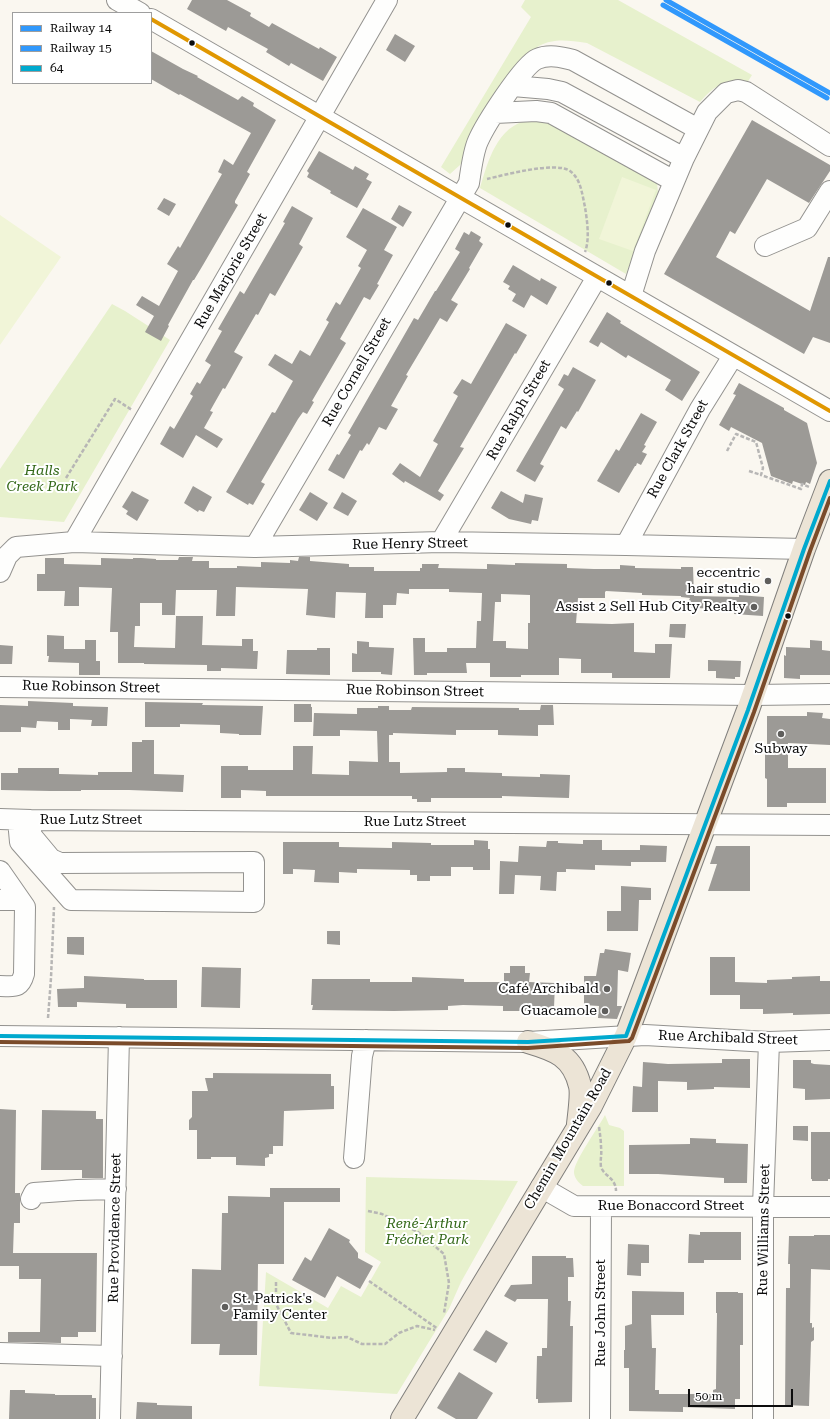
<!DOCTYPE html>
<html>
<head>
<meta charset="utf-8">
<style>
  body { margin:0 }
  #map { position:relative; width:830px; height:1419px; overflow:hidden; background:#faf7f0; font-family:"Roboto Serif",serif }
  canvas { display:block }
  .legend { position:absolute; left:12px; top:12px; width:140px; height:72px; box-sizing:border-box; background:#fff; border:1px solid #9e9e9e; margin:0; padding:5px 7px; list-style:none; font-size:12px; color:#0c0c0c }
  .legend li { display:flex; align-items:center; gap:8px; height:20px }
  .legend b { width:20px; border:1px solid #9e9e9e }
  .scale { position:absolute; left:688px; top:1389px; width:105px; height:18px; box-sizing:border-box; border:2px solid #0c0c0c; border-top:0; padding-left:5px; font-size:12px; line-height:14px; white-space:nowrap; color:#0c0c0c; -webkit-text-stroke:3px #fff; paint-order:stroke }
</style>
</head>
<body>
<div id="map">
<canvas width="830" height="1419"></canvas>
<ul class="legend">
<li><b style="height:5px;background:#3098fc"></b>Railway 14</li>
<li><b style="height:5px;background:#3098fc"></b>Railway 15</li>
<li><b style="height:5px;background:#00a9ce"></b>64</li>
</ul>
<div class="scale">50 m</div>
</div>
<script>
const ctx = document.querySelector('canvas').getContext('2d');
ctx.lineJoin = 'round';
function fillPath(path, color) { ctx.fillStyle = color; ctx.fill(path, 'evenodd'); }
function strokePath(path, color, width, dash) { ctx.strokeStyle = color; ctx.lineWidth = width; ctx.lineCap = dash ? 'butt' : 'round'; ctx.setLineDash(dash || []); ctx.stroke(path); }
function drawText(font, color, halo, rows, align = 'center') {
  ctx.font = font + ' "Roboto Serif",serif'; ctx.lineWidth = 4; ctx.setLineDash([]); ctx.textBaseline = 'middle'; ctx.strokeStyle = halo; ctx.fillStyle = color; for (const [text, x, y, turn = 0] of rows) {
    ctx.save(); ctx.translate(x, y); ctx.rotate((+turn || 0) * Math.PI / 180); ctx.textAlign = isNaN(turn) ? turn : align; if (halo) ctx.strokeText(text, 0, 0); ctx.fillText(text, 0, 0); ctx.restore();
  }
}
const green = new Path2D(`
  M525,0H618L752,75L747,83C722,82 717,83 700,102L587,43C556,38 540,38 519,64L460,165L450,174L441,167L531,17L521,7Z
  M529,120L549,121L652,179L657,183L658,192L626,274L480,188C488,161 497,126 529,120Z
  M112,304L125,311L170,340L64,522L0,517V469Z
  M605,1115L609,1125L620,1128L624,1131V1186H583C579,1183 575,1179 574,1173C573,1162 599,1127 605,1115Z
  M366,1177L518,1181L461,1282L449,1309L397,1394L259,1386L266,1272L328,1308L341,1286L361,1297L381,1262L365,1252Z`);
const pitch = new Path2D(`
  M622,177L656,190L633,251L599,239Z
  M0,215L61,257L0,345Z`);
const building = new Path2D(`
  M192,0H227L251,13L250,16L269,27L272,23L319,49L320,47L337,57L323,81L291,63L289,66L266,52L268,49L228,27L226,31L187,9Z
  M395,34L415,46L405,62L386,50Z
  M151,51L183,69L198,76L197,77L238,100L242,96L254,103L253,106L276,120L247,172L250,174L235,201V203L238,205L203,265L194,280H193L168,325L169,326L161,341L145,332L154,316L136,305L142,296L159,306L178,271L167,264L178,246L180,248L222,174L218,172L224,159L233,165L251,133L180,94L179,95L151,79Z
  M752,120L830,165V171L809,203L767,179L735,234L730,231L716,257L810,311L828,257H830V343L813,337L804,354L664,274Z
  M319,151L353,170L355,166L369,174L366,179L372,182L357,208L330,193L331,191L307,177L309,173L307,171Z
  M164,198L176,204L169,216L157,209Z
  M399,205L412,212L403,227L391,219Z
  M292,206L313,218L299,244L303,247L275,296L270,293L258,315L256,314L234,352L243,357L225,389L223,388L210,411L213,412L204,428L223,439L217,448L196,435L183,458L160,444L170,426L174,429L193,396L190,394L197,382L200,384L211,365L205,361L222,331L218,329L240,291L244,294L285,223L283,222Z
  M363,208L397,227L384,250L393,255L377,284L379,285L370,300L364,297L340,339L346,343L312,401L314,402L307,414L303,412L298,419L261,482L265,484L253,505L249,503L248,505L226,492L272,412L275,413L293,381L268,365L275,354L292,364L300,350L310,356L329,322L326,320L336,302L340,305L361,268L358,266L367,250L346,237Z
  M471,231L481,237L479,241L483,244L469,268L470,269L451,300L458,304L447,322L440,318L406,375L408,376L391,406L398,409L386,430L379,427L369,445L367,443L362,451L360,450L344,479L328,470L337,454L339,455L351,435L348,433L402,339L414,318L418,320L435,291H436L460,252L455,249L464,232L469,235Z
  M513,265L540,281L541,278L557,287L547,305L531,295L524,308L512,301L516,294L508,289L510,286L503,282Z
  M607,312L621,321L620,323L700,372L682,401L665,390L671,380L628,355L626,358L601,342L598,347L589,342Z
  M506,323L527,335L516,354L515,353L460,447L464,448L438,491L444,495L440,501L405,481L404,483L392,474L400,463L420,477L438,444L433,441L458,396L453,393L462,379L471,384Z
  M573,367L596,380L578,412L577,411L566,429L561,426L540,464L544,466L535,482L516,471L564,389L558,385L564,374L568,376Z
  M739,383L784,408V410L807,423L817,463L810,484L806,482L805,485L793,481L792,484L771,476L762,443L731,427L729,431L719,425L736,395L733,394Z
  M641,413L657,422L644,445L646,446L642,452L647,454L641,465L637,463L636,466H635L619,493L597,481L616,449L619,451Z
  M193,486L212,497L204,512L199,510L198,512L184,503Z
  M132,491L149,500L137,521L126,514L128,511L122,507Z
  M501,491L523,503L525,494L543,498L538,521L532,520L531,524L509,519L491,508Z
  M310,492L328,503L317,521L299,510Z
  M342,492L357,501L348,516L333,508Z
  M179,557H193L192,561H209V568H237V566L261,567V562L290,563V560L298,561L299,557H310V561L349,564V567H374V571H420V568H422V564H439L438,568L487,569V564L515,565V563L567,564V568L594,569H620V565L635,566V568L681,569V567H693L694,596L739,597V595L764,597L763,616L734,614V611L686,607L690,598L681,597V596L642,595V593L606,591L605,592V598H578L576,623L612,624L634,623V652L655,653V644H672L670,678H612V673H581V659L559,658V675H521V677H490V663H466L467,673H427V675H414L413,638H425V652H447V648H476L477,621H481L482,593H481L449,592V589H409V594L397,593L396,605H383V618H365L366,593L336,592L335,618L306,615L308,589L236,587L235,616H216L217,590H176L175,615H162V603H140V626H135L134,647L175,648L176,616H203L202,645L242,646V639H253V651H258L257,669L221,668V671H207V665L144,664V663H118V632H110L112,588L79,587V606H64L65,591H37V574H45V558H64V564L101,565V558L133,559V558H141L156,559V560H178ZM501,594L530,595V623H528V649L506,648V641H493L495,602H501Z
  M670,624H686L685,638L669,637Z
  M47,635L64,636V649H85V640H96V661H100V675H79V663L48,662L49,656H47Z
  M810,640L822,641V650L830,651V675H800V679L784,678V655L786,656V647L810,648Z
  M357,641L369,642V647L394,648L392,675L381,674V672H352V653L357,654Z
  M0,645L13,646L12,664H0Z
  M317,648H330V675L286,674L287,650H317Z
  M708,660L741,661L740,677H735V679L716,678V671H708Z
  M28,701L73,703V706L108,707L107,726H91L92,720L70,719V730H58V722L37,721L36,728L21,727V732H0V705L28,706Z
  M145,702L203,703L202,705L263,706L261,735H239V734L220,733V725L180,724V727H145Z
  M294,704H311V707H312V722H294Z
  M541,705H553L554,725H538V736L498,735V730H456V735L393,733V735H389V762H400V773L447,772V768H465V772L502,773V776L540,777V774L570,775L569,798L502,796V798H431V802H417V799H412V796H266V791L241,790V798H221V766H248V770H293V746H313L312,774L349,775V761L378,762L377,731L340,730V736H313L314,713L357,714V708H378V706H389V710H411L412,707L519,708V710H540Z
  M807,712L823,713L822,718L830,719V745L788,743V768H826V803H787V807H767V779L765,778V749H767V716H807Z
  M142,740H154V774L184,775L183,792L129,790H81V791H50L1,790V773H18V768H59V774L98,775V772H132V742H142Z
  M474,840L488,841V849H490V870H473V867H451V876H430V881H417V875H410V870L357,869V873L339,872V883L314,882L315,870L293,869V874H283V842H339V847L392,848V842L431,843V845H474Z
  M583,840H602V850H640V845L667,846L666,862H631V866L595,865V870L566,869V872H557L556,891L540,890L541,876L515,875L514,894H499L500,861L518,862L519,846L546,847L547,841H558V843L583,844Z
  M716,846H750V891H708L717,864H710Z
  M621,886L651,888V900H639L638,931H607V911H621Z
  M327,931H340V945L327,944Z
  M67,937H84V955L67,954Z
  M605,949L631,953L628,972L618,970L617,1006H622L617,1019L598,1018L599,1006L584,1005V976H596L600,953H604Z
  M710,957H735V982L767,983V980L792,979V977L820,976V981H830V1014L793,1015V1013L763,1014V1009H740V995H710Z
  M510,966H525V973H530L529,982L555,983L554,1008H528V1011H503V1006L463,1005L448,1006V1010L394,1011L312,1010L313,1005H311L312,979H370V982H412V977L464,979V982H504V973H510Z
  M202,967L241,968L240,1008L201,1007Z
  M84,976L144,979V980H177V1008H126V1004L77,1002V1007H58L57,989L84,988Z
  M722,1059H750V1088L714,1087V1089L687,1090V1082L658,1081V1112H632L633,1086L642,1087L643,1062L668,1064L722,1063Z
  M793,1060H811V1063L814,1064L830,1065V1099L805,1100V1089L793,1088Z
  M213,1073L331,1074V1086H334V1109L284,1111L283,1146H273V1154H269V1157L265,1158V1166L236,1165V1157H211V1159H197V1130H189V1120L192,1117V1091H208L205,1078H213Z
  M0,1109L16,1110L15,1193H20V1223H14L13,1253H97L96,1332H78V1337H61V1343L8,1342V1332H40L41,1279H19V1266H0Z
  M42,1110L96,1111V1119H103V1178H82V1170H41Z
  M793,1126H808V1141L793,1140Z
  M811,1132H830V1179H828V1181H812V1179H811Z
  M690,1138L716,1139V1143L748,1144L747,1183H724V1178L658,1174H629V1145L690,1144Z
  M270,1188H340V1202H284V1264H258L257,1355H219L220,1344H191L192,1269L221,1270L222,1213H228V1196L270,1197Z
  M329,1228L350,1240L349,1242L358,1253V1258L373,1266L360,1289L337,1276L325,1298L292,1280L305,1257L311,1261Z
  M700,1232H741V1260H704V1263H688L689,1234L700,1235Z
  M814,1235H830V1270L811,1269L810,1323H812V1328L814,1327V1340L811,1342L809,1406L785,1405L786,1288H790V1264H788L789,1236H814Z
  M628,1244L649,1245V1263H641V1276L627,1275Z
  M532,1256H566V1258H573L574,1277H568V1301H571L570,1326H573L572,1402L538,1403V1399H536L537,1356H542V1348H547L548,1299H517L515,1302L504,1296L511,1285L532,1284Z
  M632,1291L684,1292V1315H651L652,1348H656L655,1390H659V1394H713V1390L716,1389V1385L717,1313H716V1292H738V1293H743V1345H740V1399H735V1409L683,1407V1412L629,1411V1368H624V1350H625V1326L632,1324Z
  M486,1330L508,1343L496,1363L473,1350Z
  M459,1372L493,1393L477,1419H456L437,1408Z
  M10,1390H25V1393L55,1394V1395H92V1398H96V1419H9Z
  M137,1402L157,1403V1405L192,1406V1419H136Z`);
const path = new Path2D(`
  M487,179C504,175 556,161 570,171C581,179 582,194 585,207C587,220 590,239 585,252
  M727,451L736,434L756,442L763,468L761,475L801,489L802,484L809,487
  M749,471L761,475
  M66,478L115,399L132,410
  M48,1018L51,978L54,907
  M599,1127C600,1134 601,1141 601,1147C602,1154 600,1160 601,1167C604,1176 616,1178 616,1191
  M368,1211L382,1214L418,1232L444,1254L449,1283L444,1313
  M369,1281L438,1329
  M276,1282V1304L291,1333L332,1338L347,1337L362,1344H385L399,1333L417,1326L435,1330`);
const minor = new Path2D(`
  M117,0L140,13
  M151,19L830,411
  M513,86L548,89L562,92L684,158
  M495,113L536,111L551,113L674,181
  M765,246L807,228L830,191
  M631,296L645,251L684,158L707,112L726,93L738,90L746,92L830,146
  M74,542L387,0
  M441,542L597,277
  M626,545L700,409L733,356
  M255,547L469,183C471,170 473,152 478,141C485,125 523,65 537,59C549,54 561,57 573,60L698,129
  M0,572L7,556L16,547L74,542L255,547L441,542L626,545L804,549
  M0,687L753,695L830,694
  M0,819L31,820L830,825
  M18,820L20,842L71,900L254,902V862L60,863L51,859L31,835V820
  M0,871L25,907L24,974C20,989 14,986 0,986
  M0,900H20
  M0,1036L528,1042L645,1035L769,1042L830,1040
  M354,1158L362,1056L366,1040
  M541,1187L574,1206L830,1207
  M31,1199L34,1193L77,1190L116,1189
  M0,1353L112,1356
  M110,1419L119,1037
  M600,1419L601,1207
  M763,1419V1206L769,1042`);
const major = new Path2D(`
  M528,1042C555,1050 573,1056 580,1086C582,1094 579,1115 578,1124
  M402,1419L591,1106L626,1036L748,710L804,549L830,481`);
const bus1 = new Path2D(`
  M0,1036L528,1042L626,1036L748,710L804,549L830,481`);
const bus2 = new Path2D(`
  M0,1042L528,1048L629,1041L632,1038L754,712L810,551L830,498`);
const bus3 = new Path2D(`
  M151,19L830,411`);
const rail1 = new Path2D(`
  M666,0L830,93`);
const rail2 = new Path2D(`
  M663,5L827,98`);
const markers = [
  [192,43,3.5,"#0c0c0c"],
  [508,225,3.5,"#0c0c0c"],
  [609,283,3.5,"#0c0c0c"],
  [768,581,4,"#5f5e5c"],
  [754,607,4,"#5f5e5c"],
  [788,616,3.5,"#0c0c0c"],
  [781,734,4,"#5f5e5c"],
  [607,989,4,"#5f5e5c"],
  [605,1011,4,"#5f5e5c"],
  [225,1307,4,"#5f5e5c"]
];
const streetNames = [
  ["Rue Marjorie Street",231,271,-60],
  ["Rue Cornell Street",357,372,-60],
  ["Rue Ralph Street",519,410,-60],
  ["Rue Clark Street",678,449,-61],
  ["Rue Henry Street",410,544,-1],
  ["Rue Robinson Street",91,687,1],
  ["Rue Robinson Street",415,691,1],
  ["Rue Lutz Street",91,820],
  ["Rue Lutz Street",415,822],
  ["Rue Archibald Street",728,1038,2],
  ["Chemin Mountain Road",568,1139,-60],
  ["Rue Bonaccord Street",671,1206],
  ["Rue Providence Street",115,1228,-89],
  ["Rue Williams Street",764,1230,-89],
  ["Rue John Street",601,1313,-90]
];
const parkNames = [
  ["Halls",42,471],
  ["Creek Park",42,487],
  ["René-Arthur",427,1224],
  ["Fréchet Park",427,1240]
];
const poiNames = [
  ["eccentric",760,573],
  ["hair studio",760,589],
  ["Assist 2 Sell Hub City Realty",746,607],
  ["Subway",781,749,"center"],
  ["Café Archibald",599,989],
  ["Guacamole",597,1011],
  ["St. Patrick's",233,1299,"left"],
  ["Family Center",233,1315,"left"]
];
fillPath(green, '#e7f1cd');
fillPath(pitch, '#f1f5d8');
fillPath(building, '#9c9a96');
strokePath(minor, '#93928f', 22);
strokePath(major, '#807f7c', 24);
strokePath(path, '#b7b6b5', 2.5, [4, 2]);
strokePath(minor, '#fefefd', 20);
strokePath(major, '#ece4d6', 22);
strokePath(bus1, '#00a9ce', 4);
strokePath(bus2, '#7a4b2a', 4);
strokePath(bus3, '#e09701', 4);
strokePath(rail1, '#3098fc', 5);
strokePath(rail2, '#3098fc', 5);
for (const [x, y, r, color] of markers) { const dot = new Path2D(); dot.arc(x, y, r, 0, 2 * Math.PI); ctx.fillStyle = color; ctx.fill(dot); strokePath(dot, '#fff', 1.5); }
drawText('14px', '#0c0c0c', '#fff', streetNames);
drawText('italic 14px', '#336818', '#fff', parkNames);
drawText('14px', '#0c0c0c', '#fff', poiNames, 'right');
</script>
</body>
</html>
